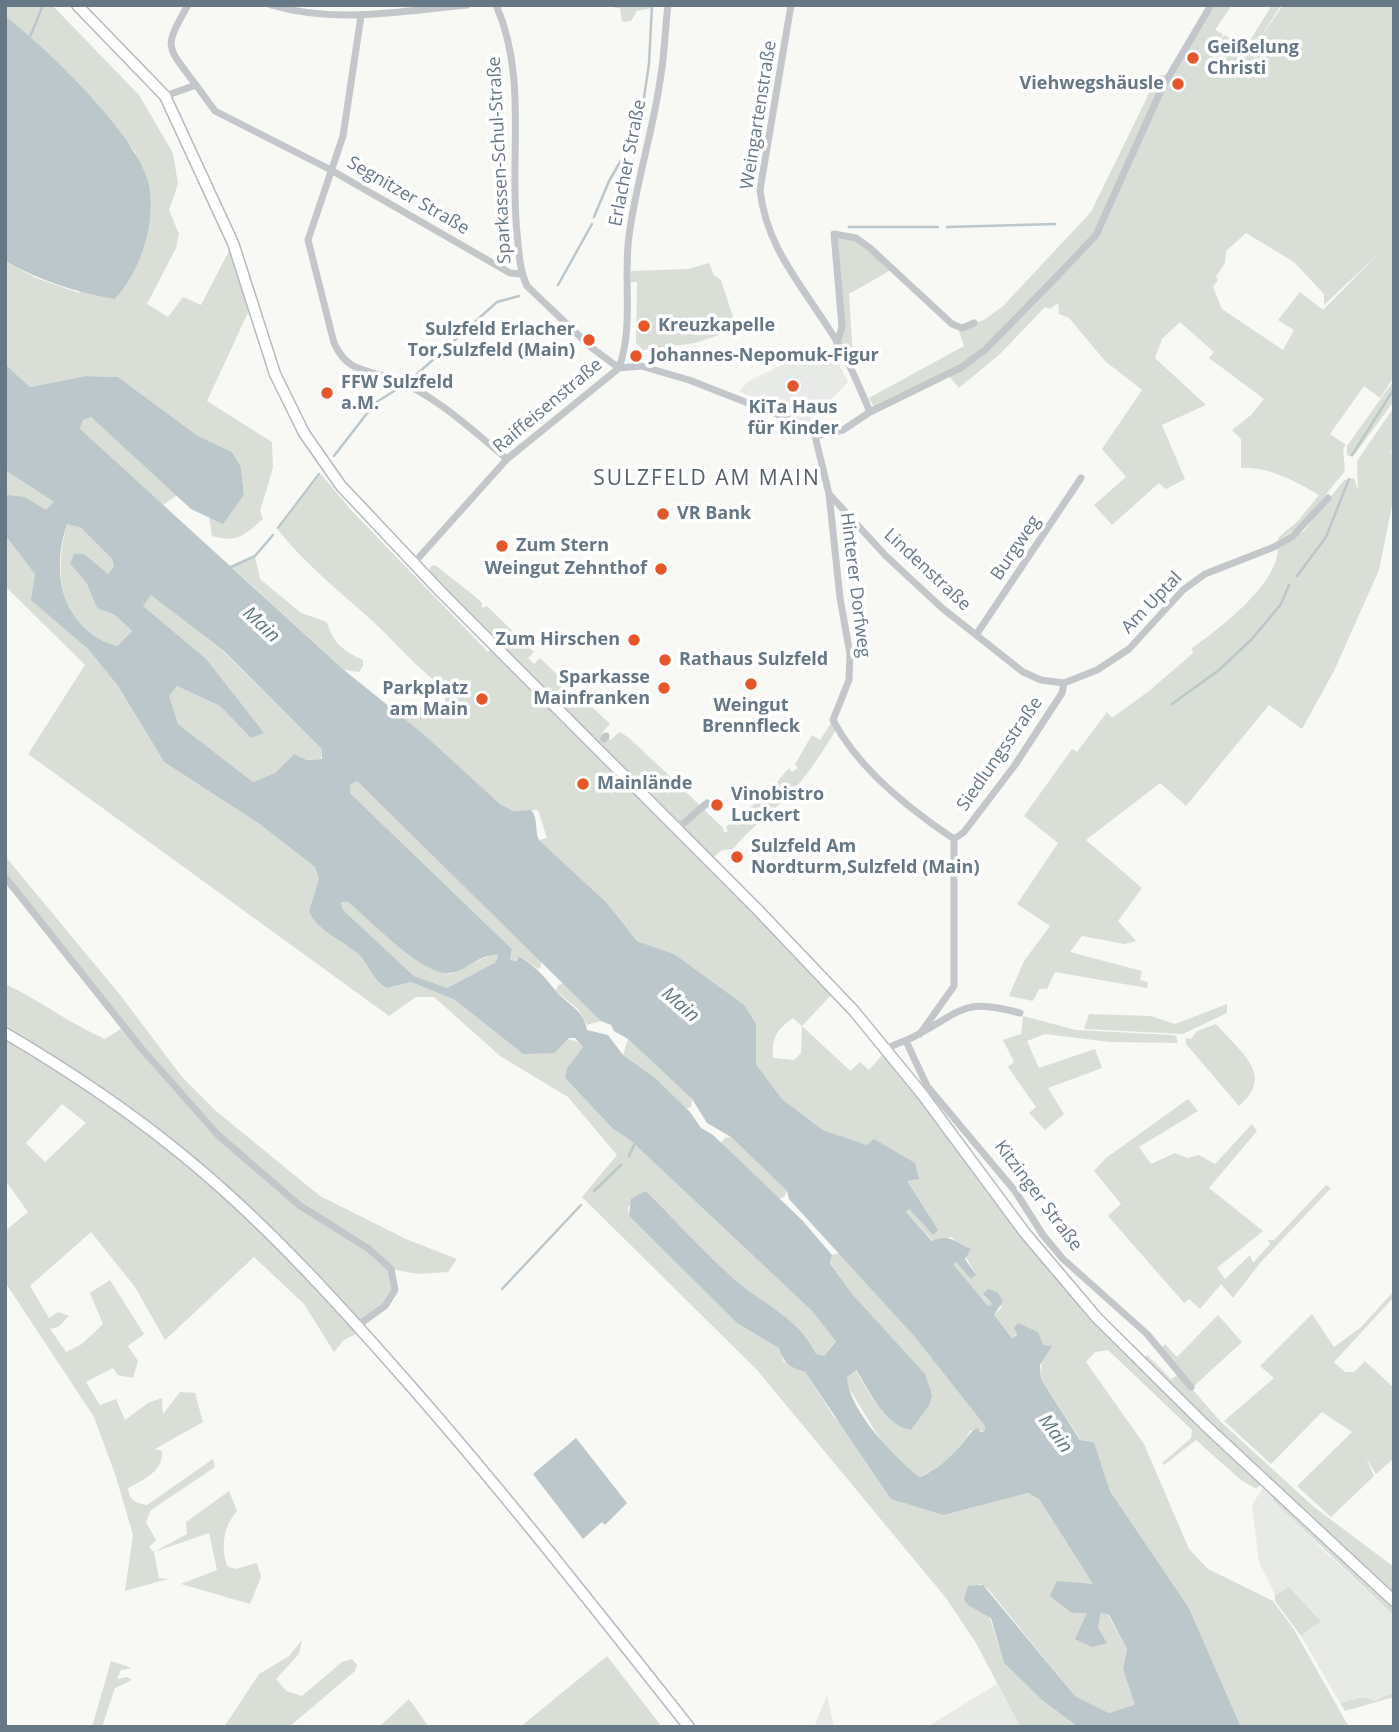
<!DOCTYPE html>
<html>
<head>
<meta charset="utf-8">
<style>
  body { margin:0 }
  #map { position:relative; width:1399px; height:1732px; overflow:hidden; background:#f8f8f5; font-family:"Open Sans",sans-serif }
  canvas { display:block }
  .frame { position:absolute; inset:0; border:7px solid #667886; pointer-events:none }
</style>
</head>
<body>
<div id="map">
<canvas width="1399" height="1732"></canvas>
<div class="frame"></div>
</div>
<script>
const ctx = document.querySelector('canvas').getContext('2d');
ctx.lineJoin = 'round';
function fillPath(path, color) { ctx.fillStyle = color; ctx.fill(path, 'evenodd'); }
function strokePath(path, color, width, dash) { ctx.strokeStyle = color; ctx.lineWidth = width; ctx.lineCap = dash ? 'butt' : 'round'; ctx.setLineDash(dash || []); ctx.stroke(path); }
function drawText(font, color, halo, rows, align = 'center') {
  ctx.font = font + ' "Open Sans",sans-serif'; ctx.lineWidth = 7; ctx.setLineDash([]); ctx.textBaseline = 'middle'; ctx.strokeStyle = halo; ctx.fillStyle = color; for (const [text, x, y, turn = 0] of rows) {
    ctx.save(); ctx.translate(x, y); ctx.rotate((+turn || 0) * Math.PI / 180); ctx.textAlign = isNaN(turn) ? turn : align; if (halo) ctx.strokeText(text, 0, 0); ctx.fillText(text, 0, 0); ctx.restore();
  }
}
const built = new Path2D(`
  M830,347L848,382L807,424L739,391L749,381L792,360Z
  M1265,1484L1320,1547L1394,1616V1692L1375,1701L1363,1697L1340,1703L1301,1636L1321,1621L1289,1587L1275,1595L1259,1562L1252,1505Z
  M997,1684L1020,1727H927Z
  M827,1695L834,1727H814Z`);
const green = new Path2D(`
  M5,5H52L139,95L173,153L178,184L169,210L179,234L176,248L147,304L168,317L183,297L201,305L233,243L252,304L207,401L272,442L273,468L260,511L263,519C243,536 238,543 212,536L209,517L223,523L244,495L241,467L232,452L198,436L118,377L86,376L30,387L5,364V261L36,278L79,293L136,153L82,88L5,16Z
  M614,5H652V8L637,11L631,21L622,22L620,8H615Z
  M1212,5H1232L1215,30L1223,34L1208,61L1224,35L1247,45L1272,5H1281L1257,43L1283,5H1394V377L1380,398L1364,386L1330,434L1346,445L1343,449L1345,471L1300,526L1279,540L1278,538L1298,521L1319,495C1296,482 1268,466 1241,468V439L1232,430L1251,415L1264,399L1209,358L1214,352L1180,322L1162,339L1155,358L1206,405L1162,425L1185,479L1166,489L1159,483L1112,525L1094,505L1126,477L1102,449L1142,390L1105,361L1069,318L1059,314L1058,303L1050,309L1045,307L1000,354L959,388L947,374L875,409L869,398L964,346L958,328L984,320L1003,306L1091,212L1158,75H1167L1202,25L1207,26L1203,24ZM1246,233L1294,262L1324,294V305L1377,255L1323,310L1300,292L1278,320L1294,330L1283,350L1222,309L1213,287L1218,280L1216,277L1225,263L1226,251Z
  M836,235L855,239L891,270L849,294L853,357L840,342Z
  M709,263L714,275L721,280L737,329L695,343L643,350L636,343L637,282H631V271L688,269Z
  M1394,380V401L1355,454L1352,457L1347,455V446Z
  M1394,407V443L1390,454L1394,448V496L1379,570L1334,671L1302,729L1269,705L1186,806L1160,783L1086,840L1142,888L1118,921L1136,941L1124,944L1082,936L1070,952L1142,971L1140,980L1148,982L1147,988L1055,972L1047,989H1039L1033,1001L1009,996L1024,961L1050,926L1017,904L1058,843L1024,816L1072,749L1077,752L1107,712L1112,718L1149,691L1193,653L1192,648C1219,629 1277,585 1278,549L1304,531L1344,480L1354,478L1358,491L1357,461Z
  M91,417L177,495L163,505L84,435L80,429L83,420Z
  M5,470L54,502L47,511L25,497H5Z
  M321,474L352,511L488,652L495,645L427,575L431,566L435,565L477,598L482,603V608L487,606L534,652L528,658L534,664L540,658L573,690H569L570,694L573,695L574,690L610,724L602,733L611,740L619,732L628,737L676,782L672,786L675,790L680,786L723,828L724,833L728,831L726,827L759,800L762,805L769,800L766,795L789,768L792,772L798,768L795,764L812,735L820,740L833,720L837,728C822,753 806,778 785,799C767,816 749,830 733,849L722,850L709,861L835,991L802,1026L888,1106L850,1071L860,1062L869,1070L886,1051L1053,1274L1262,1483L1256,1489L1241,1480L1196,1440L1164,1465L1162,1463L1191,1438L1192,1430L1108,1350L1095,1352L1086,1362L1144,1444L1189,1549L1208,1569L1273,1601L1293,1628L1349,1727H1241L1189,1608L1110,1491L1094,1442L1081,1440L1041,1379L1043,1345L1017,1334L1012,1338L994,1315L1002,1307L983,1295L992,1304L988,1306L952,1264L956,1262L976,1275C968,1262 963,1247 951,1237L933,1241L906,1212L909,1209L933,1235L867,1145L823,1130L782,1099L756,1064V1024L674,954L637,941L607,903L539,840L547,838L538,810L513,811L500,804L391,708L411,703L431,716L445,717V699L449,691C416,669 397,643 368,617C337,589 305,564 278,530ZM793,1018L802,1026L801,1053L794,1060L773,1058C772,1038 776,1030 793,1018Z
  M67,524L81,528L112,559L114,566L108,574L70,564L86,582L97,608L115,615L132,631L117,646C59,627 53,576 67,524Z
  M5,535L36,574L32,600L88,649L118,686L164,762L258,823L315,867L319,878L309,912C318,932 343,940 359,955C369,964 374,981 387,988L411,982L455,1000L523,1054C540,1048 571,1029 583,1047L567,1068L565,1078L613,1129L629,1139L812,1311L836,1340L824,1356L816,1355C797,1316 765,1306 734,1279C703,1251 675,1220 646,1191L628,1207L629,1216L737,1323L780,1348L783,1361L805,1372L834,1417L944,1515L1028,1493L1039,1499L1093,1584L1087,1612L1098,1628L1101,1613L1108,1615L1127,1649L1123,1669L1136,1706L1109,1713L1075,1696L988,1589L979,1583L1004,1663L1043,1701L1078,1727H1020L976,1643L946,1598L757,1370L582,1197L617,1155L568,1097L500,1056L434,997H416L389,1016L28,754L85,665L5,586Z
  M255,556L260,579L301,613L327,622C333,643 343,651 363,660V666L359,672L344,670L232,567Z
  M151,594L224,652L323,749L321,759L307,760L294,754L275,773L253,782L178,724L168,695L177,686L220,706L251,738L143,606Z
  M357,781L541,960V967L538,969L520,956L513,962L510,960L512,949L350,793V785Z
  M5,856L121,996L182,1077L216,1111L320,1196L406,1239L457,1259L448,1272L418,1274L391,1269L395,1290L385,1306L358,1325L362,1331L344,1340L334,1352L304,1304L254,1257L165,1340L135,1287L91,1232L30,1286L49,1318L58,1312L69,1316L58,1327L50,1329L66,1352L82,1344L103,1324L90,1293L110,1280L144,1334L128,1346L138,1361L133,1378L118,1375L113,1368L86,1382L100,1405L116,1399L125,1420L148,1403L162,1398L163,1414L180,1392L195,1393L203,1422L155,1449L162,1451C164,1471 143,1480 128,1488C129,1500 135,1503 147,1505L213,1459L215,1467L151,1510L146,1522L156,1540L149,1547L154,1552L187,1534L186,1522L229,1491L237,1511C223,1528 221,1545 227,1566L235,1569L257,1563L261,1577L250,1604L181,1584L217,1570L209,1533L154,1552L159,1578L168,1579L125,1591L133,1535L116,1477L94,1417L5,1282V1231L28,1212L5,1180V984C40,1000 70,1024 105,1039L124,1027L5,877ZM62,1104L86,1123L45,1162L26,1143Z
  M341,901L348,902L420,962L450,974L490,955H498L496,962L447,988L414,976L343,910Z
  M564,983L601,1021L587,1025L578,1009L556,991L558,985Z
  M1227,1004V1013L1183,1034L1084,1029L1089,1014L1151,1016L1175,1024Z
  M1023,1016L1076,1030L1172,1035L1176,1036L1178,1043L1110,1042L1045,1034L1027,1041L1039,1068L1095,1049L1102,1068L1048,1088L1064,1114L1045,1130L1029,1113L1036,1107L1008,1067L1014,1062L1003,1040L1021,1034Z
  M1216,1024C1240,1052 1276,1075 1239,1106L1186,1044V1038L1191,1039L1197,1031Z
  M628,1039L692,1099L691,1107L685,1109L654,1077L623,1055Z
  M1188,1099L1198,1111L1139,1147L1151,1164L1175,1153L1187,1158L1199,1155L1215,1164L1252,1124L1257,1131L1209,1188L1263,1231L1217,1268L1225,1279L1250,1255L1253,1263L1270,1244L1268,1240H1274L1326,1185L1331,1188L1260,1263L1233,1298L1221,1284L1200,1309L1189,1299L1184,1303L1108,1216L1121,1204L1094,1171L1106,1158Z
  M731,1137L787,1191L784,1197L779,1199L720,1144L725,1138Z
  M840,1253L914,1336L985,1426V1431H970C960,1451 940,1468 919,1477L886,1449L847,1385V1377L855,1370C869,1391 884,1426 911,1430L929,1406L830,1262L832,1255Z
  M1394,1291V1297L1334,1362L1345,1372H1354L1365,1361L1394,1388V1458L1376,1474L1366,1458L1374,1476L1331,1517L1297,1486L1352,1432L1322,1412L1271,1464L1224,1421L1274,1378L1260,1366L1312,1314L1334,1347L1361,1327Z
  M1218,1315L1242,1342L1193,1387L1161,1348L1165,1344L1177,1357Z
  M1147,1355L1171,1379L1179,1374L1221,1422L1314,1507L1394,1567V1598L1141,1360Z
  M1273,1494L1394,1604V1616L1273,1500Z
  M1289,1587L1321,1621L1301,1636L1275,1601V1595Z
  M302,1640L299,1654L276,1679L286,1691L302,1696L342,1662L352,1659L357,1665L355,1671L289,1727H224L259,1674L289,1656Z
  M607,1656L662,1727H520Z
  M111,1661L132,1668L121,1670L117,1679L127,1677L132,1680L115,1688L102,1727H92Z
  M1394,1692V1697L1345,1711L1340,1703L1363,1697L1375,1701Z
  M409,1699L429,1727H379Z`);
const water = new Path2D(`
  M5,16C45,47 139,136 149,185C156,224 141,270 115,299C75,292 41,281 5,261Z
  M5,364L30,387L86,376L118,377L198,436L232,452L241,467L244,495L223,524L191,509L91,417L83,420L80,429L344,670L422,733L500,804L513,811L531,810C539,819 534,830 539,840L607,903L637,941L674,954L744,1005L756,1024V1064L782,1099L823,1130L867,1145L874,1139L915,1163L919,1179L907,1181L938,1230L933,1235L909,1209L906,1212L932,1241C950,1233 955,1243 971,1249L965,1259L976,1275L971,1279L956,1262L953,1264L988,1306L992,1304L983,1294L988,1289L997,1292L1003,1301L994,1315L1012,1338L1017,1335L1014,1328L1018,1323L1038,1332L1043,1345L1052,1346L1040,1365L1041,1379L1080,1440L1094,1442L1110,1491L1189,1608L1241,1727H1078L1043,1701L1004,1663L991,1618L968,1605L964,1599L968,1586L983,1585L1075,1696L1109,1713L1135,1705L1123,1669L1127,1649L1109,1615L1101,1613L1098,1628L1107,1643L1092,1647L1075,1639L1087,1613H1072L1050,1596L1057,1581L1093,1584L1039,1499L1028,1493L944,1515L891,1499L805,1372C790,1367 784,1364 779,1348L737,1323L629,1216L631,1199L646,1191C675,1220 703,1251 734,1279C765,1306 797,1316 816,1354L824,1356L836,1341L812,1311L629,1139L613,1129L565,1078L567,1068L583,1047L575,1038H569L554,1053L523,1054L455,1000L411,982L387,988C373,981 369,964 359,955C343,940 318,932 309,912L319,878L315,867L258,823L164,762L118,686L88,649L31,600L35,574L5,535L6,495L25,497L46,510L54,502L5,470ZM67,524L81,528L112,559L114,566L108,574L84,554H74L70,564L86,582L97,608L115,615L132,631L117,646C62,629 50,574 67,524ZM151,595L225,652L322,749V759L307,760L294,754L275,773L253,782L178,724L169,696L177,686L220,706L251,738L264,733L206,659L143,606ZM357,781L601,1021L611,1025L614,1031L628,1039L692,1099L707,1123L731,1137L787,1191L789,1199L914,1336L985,1426V1431L980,1432L978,1428C969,1432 968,1437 962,1444C950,1458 936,1470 920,1477C895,1459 848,1409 847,1377L856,1370C870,1391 884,1426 911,1430L929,1406L932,1395L925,1374L852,1294L830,1263L832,1255L802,1220L713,1135L701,1128L690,1112L654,1077L623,1055L608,1035L587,1030C584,1010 568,1005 556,991C543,975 537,968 519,956L516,961L510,960L512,949L350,793V785ZM341,902H348C370,920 421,974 448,973C465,973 480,953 498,955L496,962L447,988L414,976L343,910Z
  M576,1438L627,1503L605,1525L602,1522L583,1539L533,1474Z`);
const stream = new Path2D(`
  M30,37L43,5
  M641,117L649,64L652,5
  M594,217L609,181L633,140
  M849,227H938
  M947,227L1055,224
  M558,285L592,224
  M416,375L497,302L519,296
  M1352,455L1394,389
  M334,456L375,403L399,388
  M278,528L319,474
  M229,568L255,556L273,535
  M1297,576L1326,537L1349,479
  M1172,704L1219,670L1252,639L1281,604L1289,585
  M629,1156L634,1145
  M594,1191L621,1165
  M502,1289L581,1205`);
const street = new Path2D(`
  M188,5C163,49 166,45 196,85
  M271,5C336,24 401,11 467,5
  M496,5C528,77 509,157 517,233C519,251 519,269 527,286L592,348L619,368
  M791,5L760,190C766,246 800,283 829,329C846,355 858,384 870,412
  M361,16L343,136L308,240L334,343C348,374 368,369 396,380C438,397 473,431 507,459
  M165,96L196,85L215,111L331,170L510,273L521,274
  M837,343L842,327L834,234L856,238L870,248L952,324L962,328L974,323
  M619,368C634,326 623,279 629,236C636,181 654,129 661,74C665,51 665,28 668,5
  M815,436L829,494L886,556L942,608L1023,672L1041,680L1064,683L1097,670L1129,649L1183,590L1205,574L1274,547L1293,536L1328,498
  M815,436L843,430L870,412L962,367L986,349L1064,269L1096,235L1162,88L1211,5
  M829,494L840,598L850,654L849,680L833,720C858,769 909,809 954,839
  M413,564L507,459L619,368L641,366L689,380L784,417L815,436
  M976,635L1081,478
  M604,739L606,736
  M677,829L707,803
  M954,839L964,832L1015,765L1062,693L1064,683
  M5,877L141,1048L218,1135L299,1205L369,1249L391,1269L395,1290L385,1306L357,1326
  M920,1034L954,986V839
  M906,1041L927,1086L1015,1191L1043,1235L1063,1259L1147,1334L1191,1387
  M886,1049C897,1043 907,1041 917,1035C965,1009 964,998 1020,1013`);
const secondary = new Path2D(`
  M77,5L165,96L233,243L275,374L304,433L341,486L440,591L757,909L854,1011L922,1094L1025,1233L1097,1318L1205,1425L1394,1601
  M5,1033C66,1069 125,1108 180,1153C258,1216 327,1291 393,1366C497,1483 592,1605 689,1727`);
const markers = [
  [1193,58,7,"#e55628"],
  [1178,84,7,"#e55628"],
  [644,326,7,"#e55628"],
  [589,340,7,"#e55628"],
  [636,356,7,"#e55628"],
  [793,386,7,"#e55628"],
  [327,393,7,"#e55628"],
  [663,514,7,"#e55628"],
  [502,546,7,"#e55628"],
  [661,569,7,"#e55628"],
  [634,640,7,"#e55628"],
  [665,660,7,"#e55628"],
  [751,684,7,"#e55628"],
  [664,688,7,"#e55628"],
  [482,699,7,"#e55628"],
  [583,784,7,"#e55628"],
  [717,805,7,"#e55628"],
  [737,857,7,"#e55628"]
];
const poiNames = [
  ["Geißelung",1207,48],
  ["Christi",1207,69],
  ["Viehwegshäusle",1164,84,"right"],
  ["Kreuzkapelle",658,326],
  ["Sulzfeld Erlacher",575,330,"right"],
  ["Tor,Sulzfeld (Main)",575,351,"right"],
  ["Johannes-Nepomuk-Figur",650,356],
  ["FFW Sulzfeld",341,383],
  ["a.M.",341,404],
  ["KiTa Haus",793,408,"center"],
  ["für Kinder",793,429,"center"],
  ["VR Bank",677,514],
  ["Zum Stern",516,546],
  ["Weingut Zehnthof",647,569,"right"],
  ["Zum Hirschen",620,640,"right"],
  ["Rathaus Sulzfeld",679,660],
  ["Sparkasse",650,678,"right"],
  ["Mainfranken",650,699,"right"],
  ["Parkplatz",468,689,"right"],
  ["am Main",468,710,"right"],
  ["Weingut",751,706,"center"],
  ["Brennfleck",751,727,"center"],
  ["Mainlände",597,784],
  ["Vinobistro",731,795],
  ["Luckert",731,816],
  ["Sulzfeld Am",751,847],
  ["Nordturm,Sulzfeld (Main)",751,868]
];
const streetNames = [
  ["Weingartenstraße",759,115,-81],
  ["Sparkassen-Schul-Straße",500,160,-93],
  ["Erlacher Straße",628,163,-79],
  ["Segnitzer Straße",408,196,30],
  ["Raiffeisenstraße",548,406,-40],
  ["Burgweg",1016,548,-56],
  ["Lindenstraße",927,570,43],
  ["Hinterer Dorfweg",855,585,83],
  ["Am Uptal",1152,603,-46],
  ["Siedlungsstraße",1000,754,-55],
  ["Kitzinger Straße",1038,1196,53]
];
const waterNames = [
  ["Main",261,625,43],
  ["Main",680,1005,41],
  ["Main",1055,1434,53]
];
const quarterNames = [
  ["SULZFELD AM MAIN",707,479]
];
fillPath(built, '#e8eae8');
fillPath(green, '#d9dfd6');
fillPath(water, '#bbc7cb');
strokePath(stream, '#bbc7cb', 2.5);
strokePath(secondary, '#b5bbbf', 13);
strokePath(street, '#c3c7ca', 7);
strokePath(secondary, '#fff', 10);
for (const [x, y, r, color] of markers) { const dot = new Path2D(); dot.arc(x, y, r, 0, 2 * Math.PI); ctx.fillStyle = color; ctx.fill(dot); strokePath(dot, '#fff', 2.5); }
drawText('bold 18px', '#667886', '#fff', poiNames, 'left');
drawText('18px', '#667886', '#fff', streetNames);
drawText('italic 19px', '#637982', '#fff', waterNames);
ctx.letterSpacing = '2px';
drawText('21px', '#54616b', '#fff', quarterNames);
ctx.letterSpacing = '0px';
</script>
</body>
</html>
